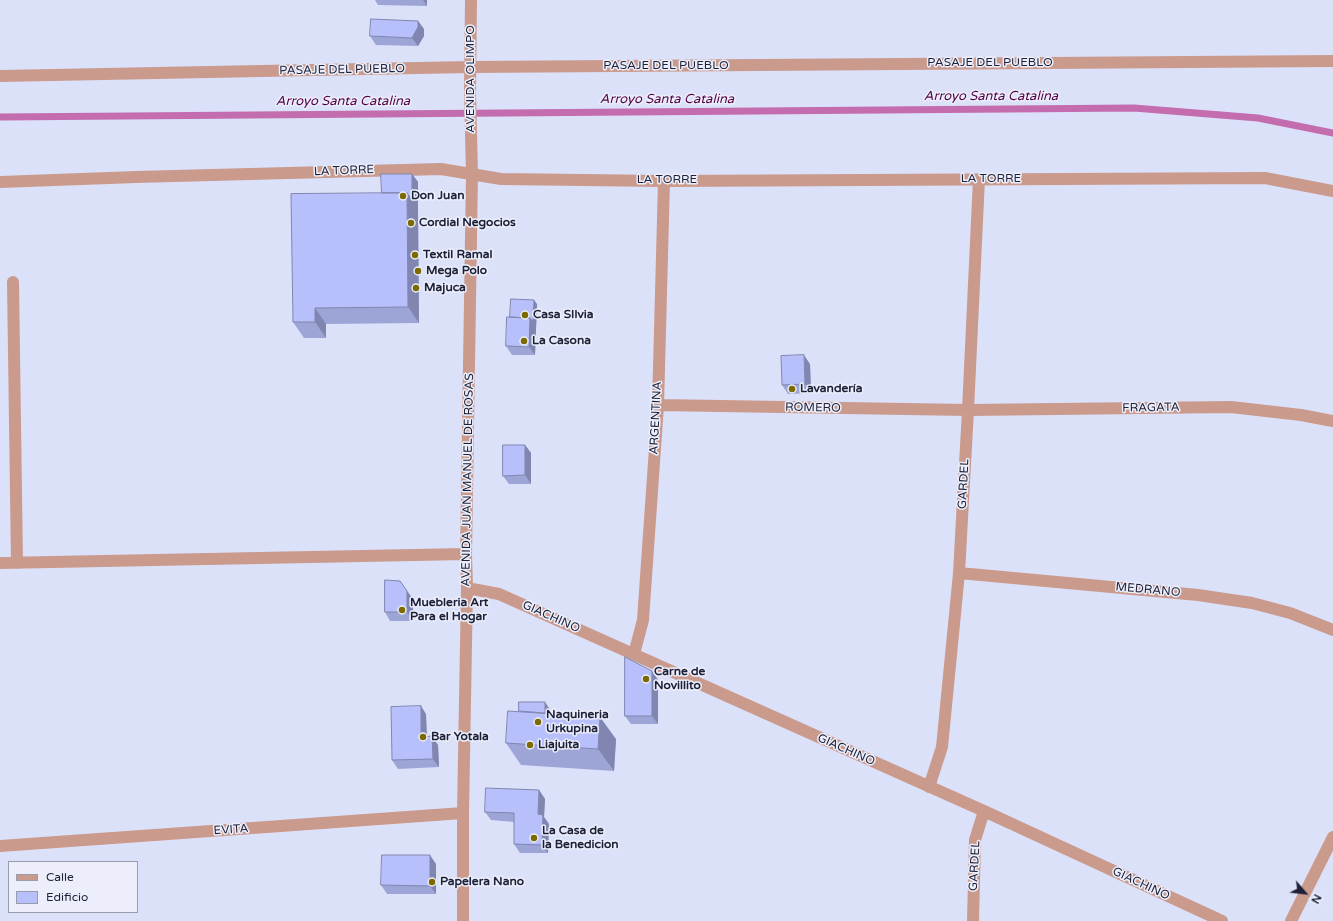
<!DOCTYPE html>
<html>
<head>
<meta charset="utf-8">
<style>
  body { margin:0 }
  #map { position:relative; width:1333px; height:921px; overflow:hidden; background:#dce1fa; font-family:"Varela Round",sans-serif }
  canvas { display:block }
  .legend { position:absolute; left:8px; top:861px; width:130px; height:52px; box-sizing:border-box; background:#eceffb; border:1px solid #999cad; margin:0; padding:5px 7px; list-style:none; font-size:12px; color:#1d2037 }
  .legend li { display:flex; align-items:center; gap:8px; height:20px }
  .legend b { width:20px; border:1px solid #999cad }
  .north { position:absolute; left:1285px; top:873px; width:40px; height:40px; -webkit-text-stroke:3px #eceffb; paint-order:stroke; rotate:118deg; font-size:11px; font-weight:700; line-height:16px; text-align:center; color:#1d2037 }
  .north::after { content:''; display:block; margin:auto; width:14px; height:18px; background:#1d2037; clip-path:polygon(50% 0,100% 100%,50% 72%,0 100%) }
</style>
</head>
<body>
<div id="map">
<canvas width="1333" height="921"></canvas>
<ul class="legend">
<li><b style="height:5px;background:#ca9a8c"></b>Calle</li>
<li><b style="height:11px;background:#b7c0fa"></b>Edificio</li>
</ul>
<div class="north">N</div>
</div>
<script>
const ctx = document.querySelector('canvas').getContext('2d');
ctx.lineJoin = 'round';
function strokePath(path, color, width, dash) { ctx.strokeStyle = color; ctx.lineWidth = width; ctx.lineCap = dash ? 'butt' : 'round'; ctx.setLineDash(dash || []); ctx.stroke(path); }
function fillPath(path, color) { ctx.fillStyle = color; ctx.fill(path, 'evenodd'); }
function drawText(font, color, halo, rows, align = 'center') {
  ctx.font = font + ' "Varela Round",sans-serif'; ctx.lineWidth = 3; ctx.setLineDash([]); ctx.textBaseline = 'middle'; ctx.strokeStyle = halo; ctx.fillStyle = color; for (const [text, x, y, turn = 0] of rows) {
    ctx.save(); ctx.translate(x, y); ctx.rotate((+turn || 0) * Math.PI / 180); ctx.textAlign = isNaN(turn) ? turn : align; if (halo) ctx.strokeText(text, 0, 0); ctx.fillText(text, 0, 0); ctx.restore();
  }
}
const stream = new Path2D(`
  M0,117L1134,108L1258,118L1333,133`);
const minor = new Path2D(`
  M0,76L470,67L1333,61
  M0,182L136,177L441,169L501,179L664,181L1265,178L1333,191
  M13,282L17,563
  M658,405L968,410L1231,407L1301,415L1333,421
  M0,563L466,554
  M959,573L1198,595L1252,603L1290,613L1333,630
  M467,588L499,594L984,811L1222,921
  M634,654L643,620L658,405L664,181
  M929,787L942,747L959,573L968,410L979,179
  M0,846L463,813
  M463,921V813L467,588L466,554L472,174L470,92L471,0
  M973,921L975,840L984,811
  M1291,921L1333,837`);
const wall = new Path2D(`
  M375,0H427V6L378,5Z
  M418,21L424,29V36L418,46L376,45L370,36Z
  M412,174L418,182V209L419,323L326,324V338H304L293,322Z
  M537,304L535,355H512L506,346L510,317Z
  M810,364L811,393L788,394L782,385Z
  M525,445L531,453V484H509L503,476Z
  M413,599V621H390L385,612Z
  M652,671L658,680V724H631L625,716Z
  M551,711V713L616,739L614,771L521,765L506,743Z
  M426,714L427,737L438,745L439,767L398,769L392,760Z
  M539,790L545,799L544,817L549,824L548,853H520L514,844V822L491,820L485,812Z
  M436,864V894H387L381,885Z`);
const shadedWall = new Path2D(`
  M423,0H427V6Z
  M418,21L424,29V36L418,46L412,38Z
  M412,174L418,182V209L419,323L408,307L407,193Z
  M534,300L537,304L535,355L529,347L530,318Z
  M315,308L326,324V338L315,322Z
  M804,355L810,364L811,393L805,384Z
  M525,445L531,453V484L525,475Z
  M400,581L413,599V621L407,612Z
  M652,671L658,680V724L652,716Z
  M545,702L551,711L550,735L544,726Z
  M421,706L426,714L427,746L421,737Z
  M600,717L616,739L614,771L598,749Z
  M432,736L438,745L439,767L433,759Z
  M539,790L545,799L544,817L549,824L548,853L542,845L538,814Z
  M430,855L436,864V894L430,886Z`);
const building = new Path2D(`
  M371,19L418,21V27L412,38L370,36Z
  M381,174H412V200L407,193H382Z
  M407,193L408,307L315,308V322H293L291,194Z
  M511,299L534,300L533,322L530,318L510,317Z
  M507,317L530,318L529,347L506,346Z
  M804,355L805,384L782,385L781,356Z
  M503,445H525V475L503,476Z
  M385,580L400,581L407,591V612H385Z
  M625,657L652,671V716H625Z
  M519,702H545V713L519,711Z
  M421,706V737L432,736L433,759L392,760L391,707Z
  M508,711L600,717L598,749L506,743Z
  M486,788L539,790L538,814L543,815L542,845L514,844V813L485,812Z
  M382,855H430V886L381,885Z`);
const markers = [
  [403,196,4,"#7c6a01"],
  [411,223,4,"#7c6a01"],
  [415,255,4,"#7c6a01"],
  [418,271,4,"#7c6a01"],
  [416,288,4,"#7c6a01"],
  [525,315,4,"#7c6a01"],
  [524,341,4,"#7c6a01"],
  [792,389,4,"#7c6a01"],
  [402,610,4,"#7c6a01"],
  [646,679,4,"#7c6a01"],
  [538,722,4,"#7c6a01"],
  [423,737,4,"#7c6a01"],
  [530,745,4,"#7c6a01"],
  [534,838,4,"#7c6a01"],
  [432,882,4,"#7c6a01"]
];
const streetNames = [
  ["PASAJE DEL PUEBLO",990,63],
  ["PASAJE DEL PUEBLO",666,66],
  ["PASAJE DEL PUEBLO",342,70,-1],
  ["AVENIDA OLIMPO",471,79,-90],
  ["LA TORRE",344,171,-2],
  ["LA TORRE",991,179],
  ["LA TORRE",667,180],
  ["ROMERO",813,408,1],
  ["FRAGATA",1151,408,-1],
  ["ARGENTINA",656,418,-87],
  ["AVENIDA JUAN MANUEL DE ROSAS",468,480,-89],
  ["GARDEL",964,484,-87],
  ["MEDRANO",1148,590,5],
  ["GIACHINO",551,617,24],
  ["GIACHINO",846,750,24],
  ["EVITA",231,830,-4],
  ["GARDEL",975,866,-87],
  ["GIACHINO",1141,884,25]
];
const poiNames = [
  ["Don Juan",411,196],
  ["Cordial Negocios",419,223],
  ["Textil Ramal",423,255],
  ["Mega Polo",426,271],
  ["Majuca",424,288],
  ["Casa SIlvia",533,315],
  ["La Casona",532,341],
  ["Lavandería",800,389],
  ["Muebleria Art",410,603],
  ["Para el Hogar",410,617],
  ["Carne de",654,672],
  ["Novillito",654,686],
  ["Naquineria",546,715],
  ["Urkupina",546,729],
  ["Bar Yotala",431,737],
  ["Liajuita",538,745],
  ["La Casa de",542,831],
  ["la Benedicion",542,845],
  ["Papelera Nano",440,882]
];
const waterNames = [
  ["Arroyo Santa Catalina",991,97],
  ["Arroyo Santa Catalina",667,100],
  ["Arroyo Santa Catalina",343,102]
];
strokePath(stream, '#c36cae', 7);
strokePath(minor, '#ca9a8c', 12);
fillPath(wall, '#9da5d7');
fillPath(shadedWall, '#8086af');
fillPath(building, '#b7c0fa');
strokePath(building, '#8086af', 1);
for (const [x, y, r, color] of markers) { const dot = new Path2D(); dot.arc(x, y, r, 0, 2 * Math.PI); ctx.fillStyle = color; ctx.fill(dot); strokePath(dot, '#eceffb', 1.5); }
drawText('12px', '#1d2037', '#eceffb', streetNames);
drawText('bold 12px', '#1d2037', '#eceffb', poiNames, 'left');
drawText('italic 13px', '#540046', '#eceffb', waterNames);
</script>
</body>
</html>
